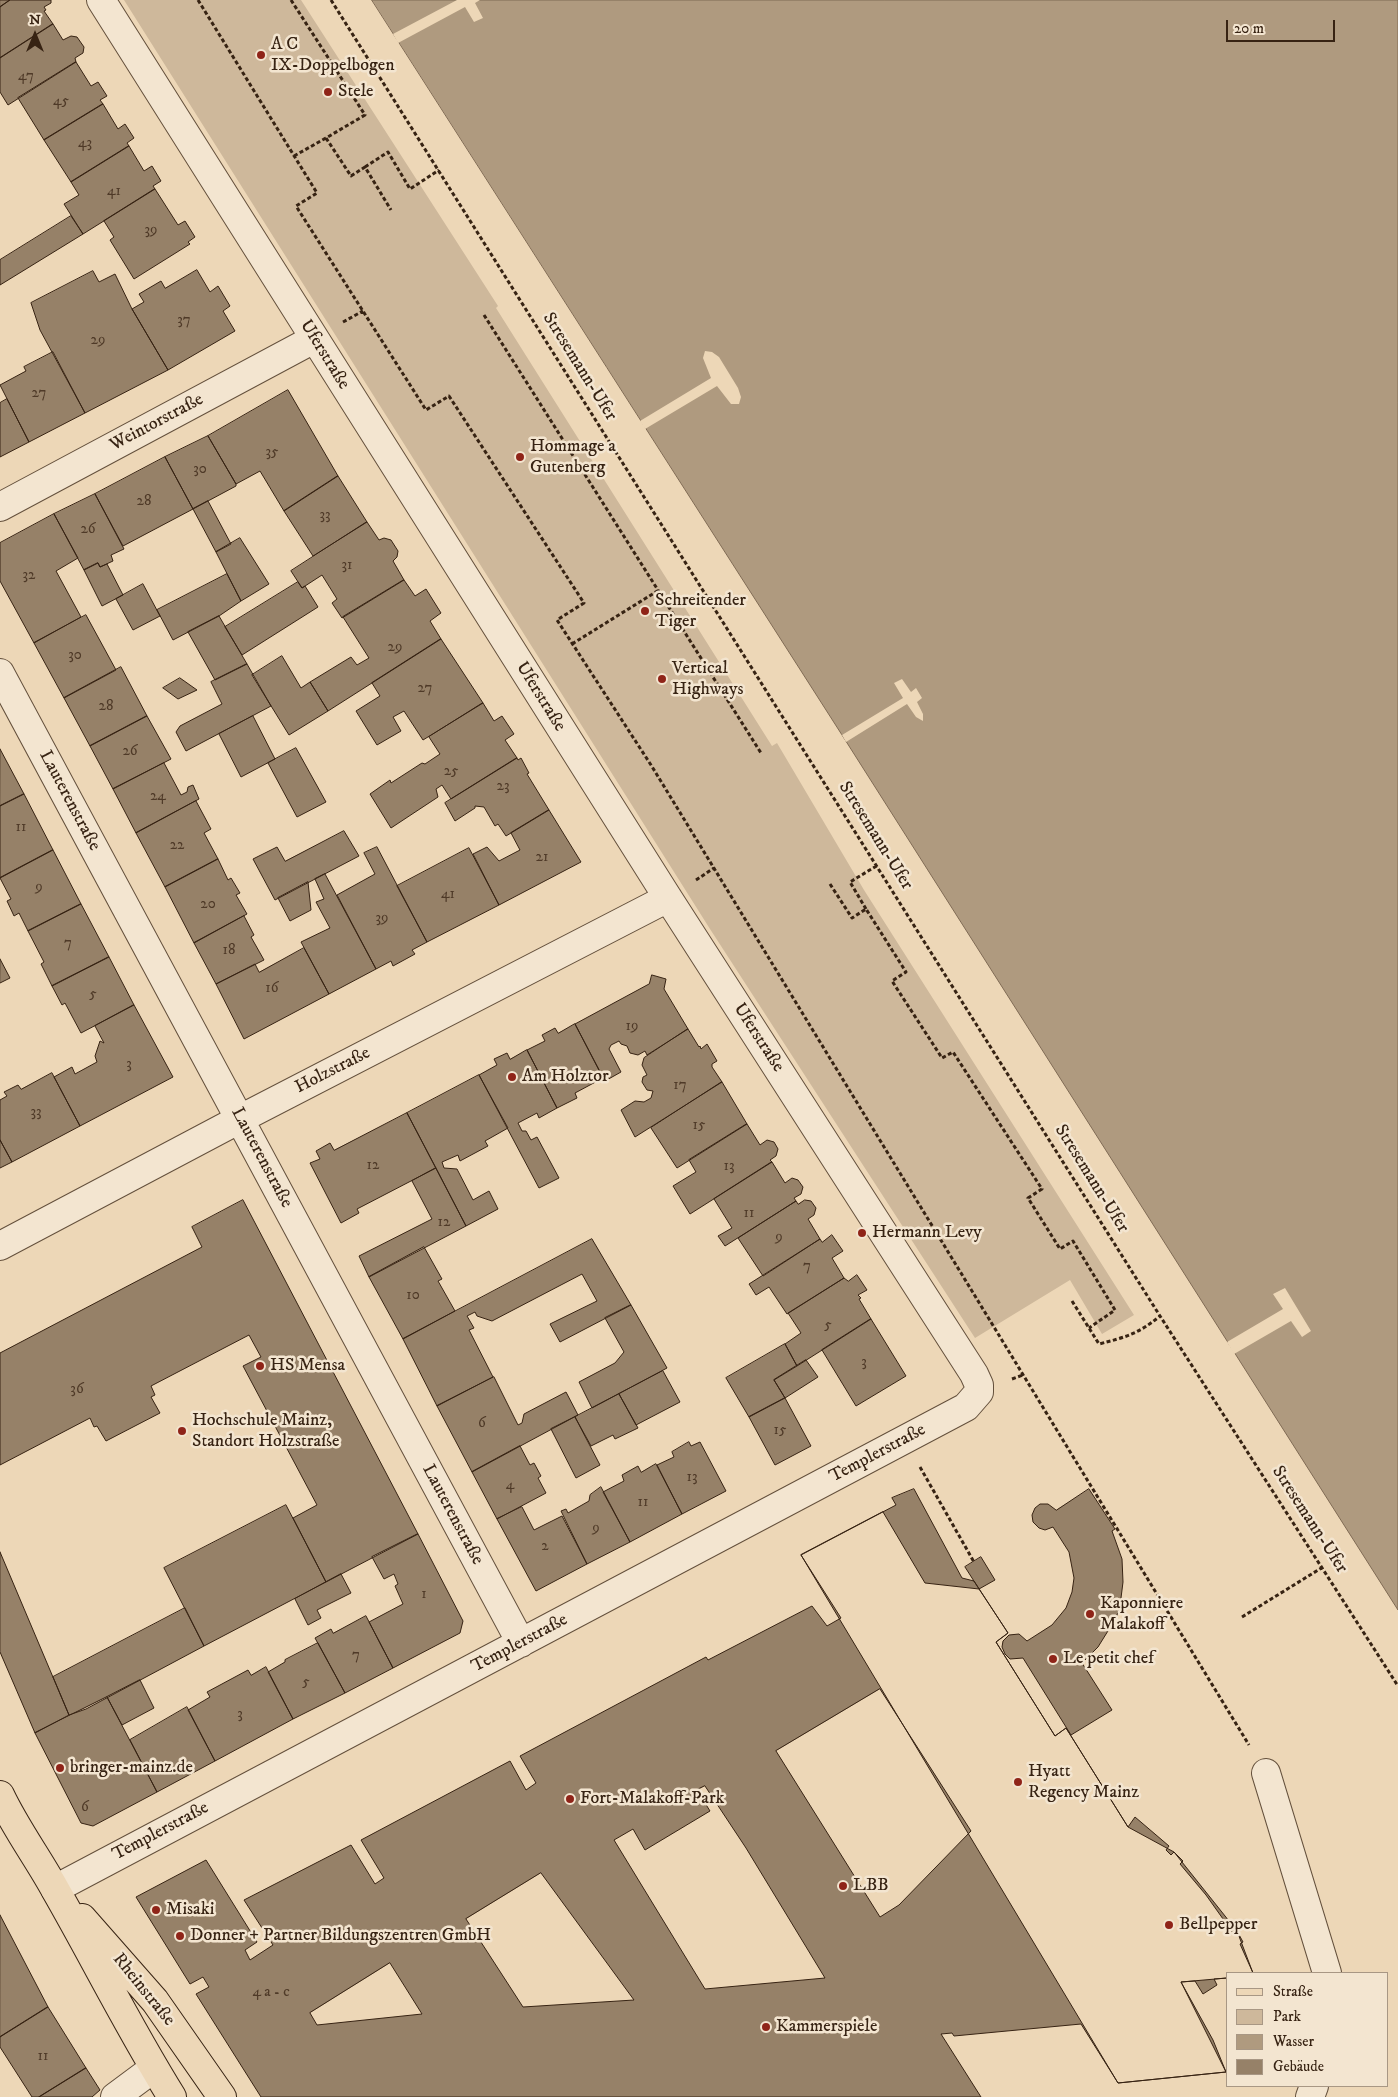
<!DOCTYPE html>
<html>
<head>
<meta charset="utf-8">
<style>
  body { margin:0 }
  #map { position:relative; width:1398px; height:2097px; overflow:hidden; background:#edd7b7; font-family:"IM FELL DW Pica",serif }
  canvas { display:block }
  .legend { position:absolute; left:1226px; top:1972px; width:162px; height:115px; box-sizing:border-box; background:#f3e5d0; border:1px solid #a89784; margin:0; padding:6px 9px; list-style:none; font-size:15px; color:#372313 }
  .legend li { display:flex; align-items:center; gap:10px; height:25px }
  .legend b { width:25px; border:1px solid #a89784 }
  .north { position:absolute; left:10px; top:10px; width:50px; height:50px; -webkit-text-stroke:4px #f3e5d0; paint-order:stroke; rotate:0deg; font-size:14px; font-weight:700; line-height:20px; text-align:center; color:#372313 }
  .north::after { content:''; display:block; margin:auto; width:18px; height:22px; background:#372313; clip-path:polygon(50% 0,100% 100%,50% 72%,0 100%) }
  .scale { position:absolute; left:1226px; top:20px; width:109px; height:22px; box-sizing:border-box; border:2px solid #372313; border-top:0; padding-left:6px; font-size:15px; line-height:18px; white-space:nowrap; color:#372313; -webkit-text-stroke:4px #f3e5d0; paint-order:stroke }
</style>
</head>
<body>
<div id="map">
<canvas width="1398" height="2097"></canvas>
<ul class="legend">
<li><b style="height:6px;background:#edd7b7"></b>Straße</li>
<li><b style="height:14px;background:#ceb89b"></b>Park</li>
<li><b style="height:14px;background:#af9a7f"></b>Wasser</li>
<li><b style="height:14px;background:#968168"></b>Gebäude</li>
</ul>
<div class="north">N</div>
<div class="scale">20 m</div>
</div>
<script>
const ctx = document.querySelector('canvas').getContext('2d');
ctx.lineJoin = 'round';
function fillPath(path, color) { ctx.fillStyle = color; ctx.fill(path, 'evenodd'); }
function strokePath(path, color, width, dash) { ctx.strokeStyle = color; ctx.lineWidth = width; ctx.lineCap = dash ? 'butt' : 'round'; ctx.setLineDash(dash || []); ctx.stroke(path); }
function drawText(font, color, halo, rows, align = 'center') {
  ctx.font = font + ' "IM FELL DW Pica",serif'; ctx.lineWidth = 5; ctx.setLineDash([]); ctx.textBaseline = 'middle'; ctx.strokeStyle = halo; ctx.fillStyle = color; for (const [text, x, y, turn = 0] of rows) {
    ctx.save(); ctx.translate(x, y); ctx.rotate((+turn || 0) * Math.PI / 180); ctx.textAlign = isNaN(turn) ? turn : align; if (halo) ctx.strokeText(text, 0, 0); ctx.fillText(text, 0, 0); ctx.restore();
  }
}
const green = new Path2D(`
  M124,0H301L498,306L496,308L772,746L777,743L864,890L1134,1315L1102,1334L1070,1280L975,1338L710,929Z`);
const water = new Path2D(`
  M372,0H1398V1610L842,735Z`);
const pier = new Path2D(`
  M457,0H480L475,3L483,18L474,22L465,7L398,43L393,34Z
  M705,351L712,352L719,357L738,388L741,397L739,404H731L717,386L645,429L640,421L711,378L703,358Z
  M902,679L911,692L916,688L922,698L917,702L923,714V721L916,717L907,704L846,742L842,735L903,698L894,683Z
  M1285,1288L1311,1331L1302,1337L1291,1321L1234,1354L1227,1342L1283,1309L1273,1294Z`);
const building = new Path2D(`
  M0,0H10L0,7Z
  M10,0H51V3L44,7L46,10L44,11L53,24L0,58V7Z
  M53,24L63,40L71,36L77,37L84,47L83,53L75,58L76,62L8,105L0,92V58Z
  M76,62L91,86L98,82L107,96L100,100L103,104L44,140L18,98Z
  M103,104L118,129L125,124L134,138L127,143L129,146L71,182L44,140Z
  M129,146L144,171L152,166L161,181L153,186L155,189L83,234L64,204L79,195L71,182Z
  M155,189L178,225L185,221L195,237L188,242L190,244L134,279L110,240L114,237L104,221Z
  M71,216L83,234L0,285V260Z
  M197,270L210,292L218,286L230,306L223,311L235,331L168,370L132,309L144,302L139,294L161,281L165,288Z
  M93,271L99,282L115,274L132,309L168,370L85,413L40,330L31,303Z
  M53,352L85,413L29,442L0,385L26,371L24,367Z
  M288,390L338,476L284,511L260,471L236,484L208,436Z
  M7,399L29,442L0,457V403Z
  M208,436L236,484V486L193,509L165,457Z
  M165,457L193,509L123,546L95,494Z
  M338,476L367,522L313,556L284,511Z
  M95,494L124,549L111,555L113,561L100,567L98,563L84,570L54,514Z
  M208,501L231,544L216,552L193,509Z
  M54,514L78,558L56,571L81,617L34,643L0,581V543Z
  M367,522L379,540L384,538L391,540L398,551L397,557L393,561L404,580L342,618L332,603L337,599L322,575L302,588L291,571Z
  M240,538L269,584L241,601L216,552Z
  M98,563L100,567L107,564L123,595L102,606L84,570Z
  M227,574L241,601L219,616L173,640L157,610Z
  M404,580L415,596L426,589L441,613L430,621L441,639L328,711L310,682L351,657L357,665L369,658L343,617Z
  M298,582L302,588L305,586L318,607L242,655L225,627Z
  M143,584L160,616L133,630L116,599Z
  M86,615L116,670L64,698L34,643Z
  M219,616L247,664L215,680L188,632Z
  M441,639L483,703L423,740L404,711L393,717L401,731L377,745L356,711L380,696L372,683Z
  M282,656L301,688L310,682L328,711L289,735L252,675Z
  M247,664L271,706L186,751L176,732L180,726L222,704L211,682Z
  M121,667L147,716L90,746L64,698Z
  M180,678L197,690L178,699L163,688Z
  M483,703L494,721L502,716L514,734L505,740L517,758L451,799L442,785L436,789L438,797L391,828L370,794L390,780L391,783L422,763L425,764L440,754L429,737Z
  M147,716L171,759L113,789L90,746Z
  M253,716L275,759L241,777L219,734Z
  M296,748L326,802L297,817L268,763Z
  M0,749L24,794L0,806Z
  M517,758L518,760L521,758L529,773L527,774L549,810L506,836L498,824L495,826L484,807L475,806V808L455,821L445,803Z
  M164,763L181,795L187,792L188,787L193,785L199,799L136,833L113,789Z
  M24,794L53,850L0,878V806Z
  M196,801L211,829L204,833L218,859L165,887L136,833Z
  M549,810L581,862L499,905L473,854L487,847L499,861L520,850L511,833Z
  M344,831L359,856L275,900L253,859L277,847L285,861Z
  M377,847L427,942L412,950L415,954L393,966L391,961L376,969L337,895L375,874L364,853Z
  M469,848L499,905L427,942L397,886Z
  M53,850L81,904L28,931L19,913L14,916L7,901L11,899L0,878Z
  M218,859L228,880L231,878L240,893L236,895L247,914L194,943L165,887Z
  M325,874L376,969L329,994L301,942L330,928L316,902L324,899L315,879Z
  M308,882L311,910L290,921L278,898Z
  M81,904L109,957L52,986L41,964L44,962L28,931Z
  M244,916L254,935L251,937L264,960L216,984L194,943Z
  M304,948L329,994L244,1039L216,984L255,964L259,972Z
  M109,957L134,1005L81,1033L65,1003L62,1005L52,986Z
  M0,959L10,978L0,983Z
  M652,975L666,979L664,989L688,1029L647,1055L645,1051L638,1055L630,1053L627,1046L621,1044L619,1041L611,1045L609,1049L621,1072L605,1081L575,1024L649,984Z
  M134,1005L173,1077L80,1126L54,1077L72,1067L75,1074L97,1062L95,1056L100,1041L104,1043L95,1026Z
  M575,1024L603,1078L575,1093L577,1098L557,1108L527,1050L545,1041L542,1035L555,1028L558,1033Z
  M688,1029L699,1047L700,1046L701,1049L707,1044L717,1061L712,1064V1067L722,1082L635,1137L621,1110L635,1101L644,1102L651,1098L653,1091L647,1090L642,1082L643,1077L647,1075L642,1065L644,1058Z
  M527,1050L557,1108L539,1118L537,1113L518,1123L522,1131H526L531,1140L537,1137L559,1178L539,1188L479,1075L497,1065L494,1059L507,1053L510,1059Z
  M52,1073L80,1126L12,1162L0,1140V1100L7,1096L4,1092L18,1085L21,1089Z
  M479,1075L508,1128L485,1141L488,1146L460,1161L458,1155L442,1162L444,1168L457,1169L473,1200L489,1191L498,1209L466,1226L407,1113Z
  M722,1082L747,1124L677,1168L651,1128Z
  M407,1113L436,1168L357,1209L359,1213L341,1223L310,1163L320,1159L316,1151L330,1143L334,1150Z
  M747,1124L760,1145L767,1140L774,1142L778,1149L776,1156L770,1160L772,1162L690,1214L673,1186L696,1172L689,1160Z
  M0,1140L12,1162L0,1168Z
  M772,1162L785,1183L792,1178L798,1180L803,1187L801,1194L794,1198L796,1201L725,1246L718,1236L732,1228L714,1199Z
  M436,1168L466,1226L369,1277L359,1256L432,1219L412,1181Z
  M243,1200L418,1534L326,1582L293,1518L317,1505L243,1366L261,1357L249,1335L151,1386L155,1395L151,1397L160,1413L106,1441L97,1426L94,1427L90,1418L0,1465V1353L202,1247L192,1227Z
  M805,1200L811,1201L816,1208L814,1215L808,1219L820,1239L763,1276L738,1238L796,1201L798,1204Z
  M832,1235L843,1251L832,1258L844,1278L787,1314L769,1287L756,1295L749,1284L820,1239L822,1242Z
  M592,1239L631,1305L560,1342L550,1324L597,1301L582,1274L492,1321L477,1316L475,1312L467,1316L474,1328L469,1330L493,1377L437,1406L403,1339Z
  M424,1247L442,1279L438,1281L455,1311L403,1339L369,1277Z
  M857,1275L867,1290L858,1295L861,1298L859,1299L871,1319L797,1366L785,1344L801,1333L788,1313L844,1278L848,1281Z
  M631,1305L667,1368L592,1408L579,1382L615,1363L624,1352L605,1318Z
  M871,1319L906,1376L856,1406L822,1350Z
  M785,1344L797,1366L774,1380L785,1398L749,1417L726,1378Z
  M806,1360L818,1377L785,1398L774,1380Z
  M663,1371L680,1402L636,1425L619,1394Z
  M494,1377L518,1425L522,1423L524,1414L566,1392L578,1415L472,1472L437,1406Z
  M619,1394L638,1428L615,1439L613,1435L591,1446L575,1417Z
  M785,1398L811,1446L775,1465L749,1417Z
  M575,1417L600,1465L576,1478L551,1429Z
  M689,1442L691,1446L700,1442L726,1491L682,1514L657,1465L674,1457L672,1452Z
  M520,1446L530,1465L534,1463L541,1476L538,1478L546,1493L497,1519L472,1472Z
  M656,1464L682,1514L630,1542L603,1492L624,1481L622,1475L638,1466L641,1472Z
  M601,1487L630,1542L587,1564L561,1511L566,1509L568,1513L589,1501L590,1495Z
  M914,1489L962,1578L974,1581L1008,1633L996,1642L1055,1736L1066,1728L1128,1827L1135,1817L1169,1846L1166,1850L1171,1855L1174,1852L1183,1861L1180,1864L1206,1895L1233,1933L1237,1931L1243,1942L1240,1944L1253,1973H1227V1978L1214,1979L1217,1985L1203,1994L1195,1981L1181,1982L1213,2040L1226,2072L1118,2083L1081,2024L954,2036L952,2033L941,2034L981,2097H261L196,1994L209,1987L203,1977L190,1984L136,1897L206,1860L257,1942L245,1950L250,1960L273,1945L244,1900L351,1845L375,1884L384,1878L361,1840L510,1761L526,1790L536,1783L520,1756L706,1657L708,1660L812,1606L827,1626L841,1618L801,1555L896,1505L892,1498ZM880,1689L971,1831L899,1905L880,1917L776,1751ZM705,1786L746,1848L825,1978L705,1989L614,1840L633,1829L645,1850L710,1811L697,1790ZM541,1873L634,2000L523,2007L466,1919ZM390,1963L422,2014L317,2025L310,2013Z
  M1089,1489L1115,1529L1112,1531L1122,1559L1123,1582L1120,1606L1116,1618L1098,1647L1082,1663L1112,1710L1071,1735L1023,1658L1010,1659L1005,1654L1002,1647L1003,1641L1009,1635L1019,1634L1027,1641L1052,1625L1066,1608L1072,1592L1074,1578L1069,1552L1053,1527L1045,1530L1039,1528L1033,1522L1032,1515L1035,1508L1040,1504H1048L1056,1510Z
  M286,1505L326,1582L204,1646L164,1568Z
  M522,1507L534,1530L562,1516L587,1564L536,1591L497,1519Z
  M883,1512L925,1583L979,1589L1008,1633L996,1642L1055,1736L1066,1728L1128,1827L1174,1852L1237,1931L1253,1973H1227V1978L1181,1982L1226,2072L1118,2083L801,1555Z
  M418,1534L463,1621L460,1633L393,1668L369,1622L403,1604L395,1586L398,1584L394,1574L384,1579L372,1557Z
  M0,1552L69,1715L35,1733L0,1652Z
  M981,1557L995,1580L979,1589L965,1567Z
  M341,1574L351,1593L317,1610L321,1618L308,1625L295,1599Z
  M185,1608L204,1646L86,1709L69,1715L53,1677Z
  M366,1616L393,1668L345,1693L315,1638L331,1629L333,1633Z
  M318,1643L345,1693L293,1719L268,1672L285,1662V1660Z
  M266,1667L293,1719L215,1761L188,1710L210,1697L207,1692L248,1670L251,1675Z
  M140,1680L154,1708L122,1725L107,1697Z
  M107,1697L157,1792L93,1826L81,1823L35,1733Z
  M187,1707L215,1761L157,1792L130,1740Z
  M0,1915L48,2007L0,2037Z
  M48,2007L86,2068L39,2097H32L0,2047V2037Z
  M86,2068L100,2090L92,2097H39Z`);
const path = new Path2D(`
  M198,0L317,193L296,206L426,410L449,396L584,603L557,620L651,765L1249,1745
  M291,0L365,115L326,138L351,176L365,167L391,210
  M331,0L1160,1316L1398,1686
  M294,156L326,138
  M365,167L388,152L410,189L439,170
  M484,315L761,753
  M343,322L363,311
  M572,644L659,590
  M696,880L714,868
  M830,884L852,918L866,909L906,972L892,981L942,1058L953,1052L1042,1189L1028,1198L1060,1249L1073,1241L1115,1310L1089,1328
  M866,909L850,882L878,865
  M1072,1301L1099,1344C1126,1337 1138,1334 1160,1316
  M1012,1379L1023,1375
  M920,1467L974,1562
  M1242,1617L1323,1567`);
const minor = new Path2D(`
  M0,507L314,339
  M0,673L521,1643
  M0,1246L240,1119L668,898
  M1266,1773L1327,1973
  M55,1889L966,1407L979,1392V1385L974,1374L668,898L101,0
  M115,2097L154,2068
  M1310,2097L1314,2086`);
const major = new Path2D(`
  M0,1795C16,1829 38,1858 56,1891C95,1959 130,2030 172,2097
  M82,1918L155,2001L222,2097`);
const markers = [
  [261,55,5,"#8f2418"],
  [328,92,5,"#8f2418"],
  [520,457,5,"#8f2418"],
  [645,611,5,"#8f2418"],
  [662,679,5,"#8f2418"],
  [512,1077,5,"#8f2418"],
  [862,1233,5,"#8f2418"],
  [260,1366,5,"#8f2418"],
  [182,1431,5,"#8f2418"],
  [1090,1614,5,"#8f2418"],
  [1053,1659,5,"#8f2418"],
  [60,1768,5,"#8f2418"],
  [1018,1782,5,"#8f2418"],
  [570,1799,5,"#8f2418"],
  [843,1886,5,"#8f2418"],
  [156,1910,5,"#8f2418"],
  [1169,1925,5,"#8f2418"],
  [180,1936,5,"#8f2418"],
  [766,2027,5,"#8f2418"]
];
const numberNames = [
  ["47",26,77],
  ["45",61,102],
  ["43",85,144],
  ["41",114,192],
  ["39",151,231],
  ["37",184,321],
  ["29",98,341],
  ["27",39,394],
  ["35",272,453],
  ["30",200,470],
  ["28",144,502],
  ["33",325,516],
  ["26",88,530],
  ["31",347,566],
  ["32",29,576],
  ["29",395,648],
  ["30",75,656],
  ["27",425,689],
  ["28",106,707],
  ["26",130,752],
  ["25",451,772],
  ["23",503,787],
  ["24",158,797],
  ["11",21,828],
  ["22",177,846],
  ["21",542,858],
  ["9",39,888],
  ["41",448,895],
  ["20",208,905],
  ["39",382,919],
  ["7",68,944],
  ["18",229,951],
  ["16",272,989],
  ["5",93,995],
  ["19",632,1027],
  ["3",129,1065],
  ["17",680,1086],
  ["33",36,1113],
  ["15",699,1126],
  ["12",373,1166],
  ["13",729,1167],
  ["11",749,1214],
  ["12",444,1223],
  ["9",779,1238],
  ["7",807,1267],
  ["10",413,1296],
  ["5",828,1326],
  ["3",864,1363],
  ["36",77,1390],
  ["6",482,1424],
  ["15",780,1431],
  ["13",692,1478],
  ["4",510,1486],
  ["11",643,1503],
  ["9",596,1529],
  ["2",545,1547],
  ["1",424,1595],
  ["7",356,1656],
  ["5",306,1683],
  ["3",240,1715],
  ["6",85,1808],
  ["4 a - c",271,1993],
  ["11",43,2057]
];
const poiNames = [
  ["A C",271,45],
  ["IX-Doppelbogen",271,66],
  ["Stele",338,92],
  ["Hommage a",530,447],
  ["Gutenberg",530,468],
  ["Schreitender",655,601],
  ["Tiger",655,622],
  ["Vertical",672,669],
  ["Highways",672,690],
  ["Am Holztor",522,1077],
  ["Hermann Levy",872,1233],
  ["HS Mensa",270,1366],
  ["Hochschule Mainz,",192,1421],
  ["Standort Holzstraße",192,1442],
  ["Kaponniere",1100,1604],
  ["Malakoff",1100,1625],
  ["Le petit chef",1063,1659],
  ["bringer-mainz.de",70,1768],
  ["Hyatt",1028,1772],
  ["Regency Mainz",1028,1793],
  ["Fort-Malakoff-Park",580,1799],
  ["LBB",853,1886],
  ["Misaki",166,1910],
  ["Bellpepper",1179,1925],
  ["Donner + Partner Bildungszentren GmbH",190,1936],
  ["Kammerspiele",776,2027]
];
const streetNames = [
  ["Uferstraße",324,355,58],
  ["Stresemann-Ufer",579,367,58],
  ["Weintorstraße",157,423,-28],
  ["Uferstraße",540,697,58],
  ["Lauterenstraße",69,801,62],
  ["Stresemann-Ufer",875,836,58],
  ["Uferstraße",758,1038,57],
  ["Holzstraße",333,1071,-27],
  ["Lauterenstraße",261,1158,62],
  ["Stresemann-Ufer",1091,1179,58],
  ["Templerstraße",878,1454,-28],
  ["Lauterenstraße",452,1515,62],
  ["Stresemann-Ufer",1309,1520,57],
  ["Templerstraße",520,1644,-28],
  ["Templerstraße",161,1832,-28],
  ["Rheinstraße",143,1990,51]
];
fillPath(green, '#ceb89b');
fillPath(water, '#af9a7f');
strokePath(water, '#7f6a54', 1);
fillPath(pier, '#edd7b7');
fillPath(building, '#968168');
strokePath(building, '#372313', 1);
strokePath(minor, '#64503c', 30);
strokePath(major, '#372313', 30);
strokePath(path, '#372313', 3, [4, 2.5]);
strokePath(minor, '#f3e5d0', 28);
strokePath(major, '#edd7b7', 28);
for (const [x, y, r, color] of markers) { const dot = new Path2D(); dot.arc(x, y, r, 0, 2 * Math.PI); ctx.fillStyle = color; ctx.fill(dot); strokePath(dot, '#f3e5d0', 2); }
drawText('15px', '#4f3a28', null, numberNames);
drawText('18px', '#372313', '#f3e5d0', poiNames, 'left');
drawText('18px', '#372313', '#f3e5d0', streetNames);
</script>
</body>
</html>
